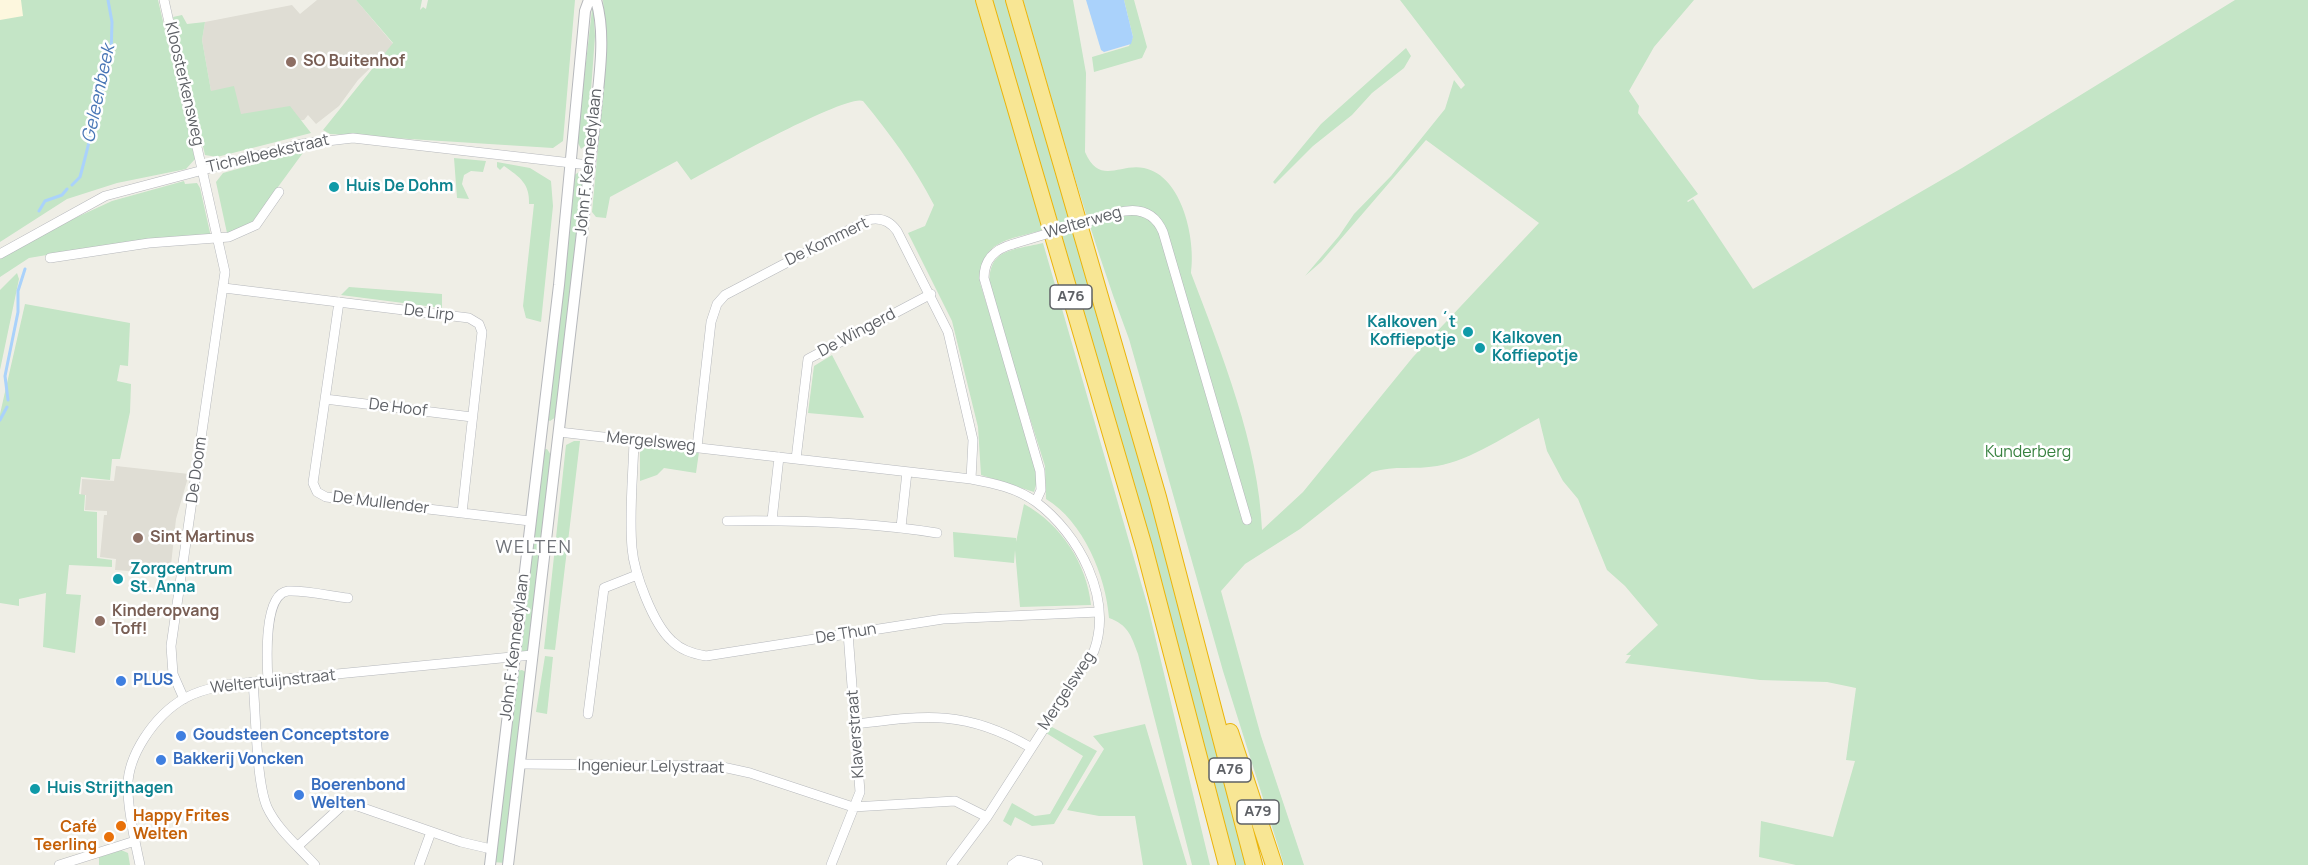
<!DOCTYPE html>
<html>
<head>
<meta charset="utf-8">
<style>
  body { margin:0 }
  canvas { display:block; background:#efeee6 }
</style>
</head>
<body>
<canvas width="2308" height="865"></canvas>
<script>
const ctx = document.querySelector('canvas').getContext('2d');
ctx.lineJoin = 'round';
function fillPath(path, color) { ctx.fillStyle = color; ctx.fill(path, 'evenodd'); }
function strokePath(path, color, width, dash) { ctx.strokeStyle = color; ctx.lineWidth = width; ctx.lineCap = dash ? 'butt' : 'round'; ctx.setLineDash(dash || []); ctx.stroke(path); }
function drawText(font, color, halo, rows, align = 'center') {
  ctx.font = font + ' Manrope,sans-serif'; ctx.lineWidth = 5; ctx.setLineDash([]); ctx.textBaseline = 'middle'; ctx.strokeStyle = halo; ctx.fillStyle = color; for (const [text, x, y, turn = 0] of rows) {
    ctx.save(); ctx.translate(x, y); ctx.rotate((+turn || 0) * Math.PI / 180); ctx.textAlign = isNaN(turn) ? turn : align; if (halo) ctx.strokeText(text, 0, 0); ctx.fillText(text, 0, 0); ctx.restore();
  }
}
const commercial = new Path2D(`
  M0,0H24L28,22L0,27Z`);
const education = new Path2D(`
  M317,0H356L394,45L358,80L339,106L316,124L308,115L304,120L293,121H235L211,91L202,40L205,22L292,5L300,14Z
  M116,466L189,474L176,519L170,574L115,570L116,559L100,557L104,515H107V511L85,510L86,495H81L82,479L114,481Z`);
const green = new Path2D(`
  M21,0H158L195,159L186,169L117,183L67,199L0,242V20L23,16Z
  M356,0H422L420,10L423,7L426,9L428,0H575L563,141L553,148L330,134L323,130L393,43Z
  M603,0H975L1043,230C1008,240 980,240 980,283L1039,474L1034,492L981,475L978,427L952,321L908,233L925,226L934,205C914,166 890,134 863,101C848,93 714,167 691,180L677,161L610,197L606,218L596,217L592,212L603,94L606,43Z
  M989,0H1007L1127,406L1249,865H1231Z
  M1023,0H1073L1086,73L1085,152C1100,186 1119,163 1144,168C1183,176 1196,241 1191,273C1221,352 1259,446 1262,530L1303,492L1413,357L1539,223L1426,140L1321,262L1305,276L1339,236L1354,214L1391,176L1445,109L1454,80L1461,89L1465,85L1400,0H1694L1654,47L1629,91L1639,106L1638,113L1698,194L1687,201L1688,202L1693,199L1753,289L1962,168L2235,0H2308V865H1796L1759,857L1761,821L1833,837L1855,761L1846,760L1856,688L1827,682L1760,680L1625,663L1631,655H1626L1658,625L1625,586L1607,570L1578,499L1563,481L1547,451L1539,418C1510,433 1470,461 1437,466C1415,470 1395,465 1372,472L1300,529L1245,564L1221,591L1261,736L1304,865H1284L1223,671L1129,339C1087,228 1056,113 1023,0Z
  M1124,0H1134L1147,47L1142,58L1094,72L1092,57L1129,46L1133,37Z
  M593,1L595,36L587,144L581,149L577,141Z
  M182,15L187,24L205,22L202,40L211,91L234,86L241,114L290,106L311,133L217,157L205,155L173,17Z
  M1406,48L1411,56L1404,68L1372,93L1352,115L1313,146L1275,184L1273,182L1321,124Z
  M305,150L251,224L227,233L216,182L223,173Z
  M454,158L486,161L483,172L471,171L464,175L462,184L469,199L457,198Z
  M497,162L530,168L551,181L553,206L541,322L526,318L523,306L534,204H529C530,184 520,177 504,166L500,170L497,167Z
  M579,172L584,178L556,417L550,421L547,419L573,176Z
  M184,181L185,184L197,183L200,188L211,237L88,248L29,258L0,277V258L62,224L112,201Z
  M1043,243L1148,607L1210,865H1192L1138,654C1131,635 1128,625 1109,618C1106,576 1083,521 1046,499L1045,466L990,291C986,249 1008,251 1043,243Z
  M17,273L19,279L0,370V290Z
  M349,287L442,294V308L341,295Z
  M25,304L130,323L128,366L120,365L117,381L131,384L130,412L120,459H112L110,480L81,477L79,494L85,495L84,511L97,512V558L112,560V567L69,565L66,594L81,595L75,653L43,647L46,593L19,599V606L0,603V414Z
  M832,355L864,417L863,418L808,413L814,366Z
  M574,441H580L555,650L544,649L566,445Z
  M644,447L699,452L696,473L664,468L657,475L640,481V452Z
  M547,449L551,455L529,649L526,653L520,652L542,450Z
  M1024,504C1061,524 1087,564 1091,605L1020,607L1015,550L1014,563L954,557L953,532L1016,538V542Z
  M545,656L553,657L547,714L536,712Z
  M522,670L526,672L505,863L493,862L517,671Z
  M1145,724L1187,865H1143L1135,816H1099L1067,810L1104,749L1093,736Z
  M1050,726L1097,751L1054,824L1032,826L1015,817L1011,826L1003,821L1012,803L1035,816L1050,814L1083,756L1046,733Z
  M121,850L128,853L130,865H99V857Z`);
const water = new Path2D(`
  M1086,0H1124L1133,37L1131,44L1104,52L1101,50Z`);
const stream = new Path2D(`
  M72,185L80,177L84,162L111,56L112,22L108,0
  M39,211L45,201L62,195L67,189
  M8,400L5,376L18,312V291L25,269
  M0,420L7,407`);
const minor = new Path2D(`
  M164,0L225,272L171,646L173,674L184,699
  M1116,213C1137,207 1154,211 1163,232L1247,520
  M1013,244C995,249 984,259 984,278L1040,471L1041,490L1036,501
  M0,254L105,196L301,144L353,138L589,165
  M50,258L149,243L229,237L256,225L279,192
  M224,288L469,318L479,324L482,332L462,513
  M339,302L313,483L317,492L326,497L530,521
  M325,399L472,417
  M559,432L971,479C993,483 1017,488 1036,502C1079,534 1113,598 1094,651L987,817L951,865
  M634,441C633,476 629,513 632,548C634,573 653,624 672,641C681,650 693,654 706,656L943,619L1099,612
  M697,447L711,322L717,304L725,295L868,220C880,217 890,221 897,231L948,332L973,440L971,479
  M796,459L808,359L931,294
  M772,520L779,457
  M727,521C796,520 868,522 937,533
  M901,527L907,472
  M253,682C256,714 256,781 267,807C277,829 299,847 315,865
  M268,682C267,663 263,594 288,591C306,590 330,596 348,598
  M588,714L604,588L637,575
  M857,724C927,715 966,710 1030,747
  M521,764L718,766L750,773L853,807L955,801L987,817
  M298,846L346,802L461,842L491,849
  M59,865L135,841
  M140,865C135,841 129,817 128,792C125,757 155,715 185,698C198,691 211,688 224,685L532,655
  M419,865L431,832
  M831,865L860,792L848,633
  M1012,865L1019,860L1038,865`);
const tertiary = new Path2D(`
  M490,865L559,285L585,11L589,0
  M508,865L595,121C598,83 607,37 596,0`);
const motorway = new Path2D(`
  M984,0L1144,547L1227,865
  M1014,0L1158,497L1254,865
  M1230,732L1274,865`);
const minorBridge = new Path2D(`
  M1013,244L1116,213`);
const markers = [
  [291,62,6,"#8d6e63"],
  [334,187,6,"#0f9aa8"],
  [1468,332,6,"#0f9aa8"],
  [1480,348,6,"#0f9aa8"],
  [138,538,6,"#8d6e63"],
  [118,579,6,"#0f9aa8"],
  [100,621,6,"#8d6e63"],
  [121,681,6,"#3f7fe0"],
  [181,736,6,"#3f7fe0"],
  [161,760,6,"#3f7fe0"],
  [35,789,6,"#0f9aa8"],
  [299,795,6,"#3f7fe0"],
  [121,826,6,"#e8710a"],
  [109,837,6,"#e8710a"]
];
const shields = [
  [1071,297,42],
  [1230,770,42],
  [1258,812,42]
];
const shieldNames = [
  ["A76",1071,297],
  ["A76",1230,770],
  ["A79",1258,812]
];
const educationNames = [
  ["SO Buitenhof",303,62],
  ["Sint Martinus",150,538],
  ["Kinderopvang",112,612],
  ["Toff!",112,630]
];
const streetNames = [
  ["Kloosterkensweg",184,84,77],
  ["Tichelbeekstraat",268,154,-13],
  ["John F. Kennedylaan",589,162,-84],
  ["Welterweg",1083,223,-16],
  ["De Kommert",827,242,-26],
  ["De Lirp",429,313,7],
  ["De Wingerd",857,333,-28],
  ["De Hoof",398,408,7],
  ["Mergelsweg",651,442,6],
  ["De Doom",197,470,-82],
  ["De Mullender",381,503,7],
  ["De Thun",846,634,-9],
  ["John F. Kennedylaan",515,647,-83],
  ["Weltertuijnstraat",273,682,-6],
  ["Mergelsweg",1067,691,-57],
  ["Klaverstraat",856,734,-94],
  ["Ingenieur Lelystraat",651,767,1]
];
const cultureNames = [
  ["Huis De Dohm",346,187],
  ["Kalkoven ´t",1456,323,"right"],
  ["Koffiepotje",1456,341,"right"],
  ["Kalkoven",1492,339],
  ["Koffiepotje",1492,357],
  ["Zorgcentrum",130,570],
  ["St. Anna",130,588],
  ["Huis Strijthagen",47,789]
];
const parkNames = [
  ["Kunderberg",2028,453]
];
const shopNames = [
  ["PLUS",133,681],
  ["Goudsteen Conceptstore",193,736],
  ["Bakkerij Voncken",173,760],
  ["Boerenbond",311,786],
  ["Welten",311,804]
];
const foodNames = [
  ["Happy Frites",133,817],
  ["Welten",133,835],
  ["Café",97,828,"right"],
  ["Teerling",97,846,"right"]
];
const waterNames = [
  ["Geleenbeek",99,94,-78]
];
const neighbourhoodNames = [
  ["WELTEN",534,548]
];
fillPath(commercial, '#fdf7de');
fillPath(education, '#dfddd4');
fillPath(green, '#c4e5c6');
fillPath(water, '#aad2fb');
strokePath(stream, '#aad2fb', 3);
strokePath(minor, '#b6b8bc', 10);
strokePath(tertiary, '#b6b8bc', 12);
strokePath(motorway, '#ebb40a', 18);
strokePath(minor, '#fff', 9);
strokePath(tertiary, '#fff', 10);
strokePath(motorway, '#f8e694', 16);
strokePath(minorBridge, '#b6b8bc', 10, []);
strokePath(minorBridge, '#fff', 9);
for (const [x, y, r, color] of markers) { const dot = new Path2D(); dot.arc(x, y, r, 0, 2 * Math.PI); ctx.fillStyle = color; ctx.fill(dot); strokePath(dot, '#fff', 2); }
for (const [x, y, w] of shields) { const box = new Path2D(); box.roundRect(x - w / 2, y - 12, w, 24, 4.5); ctx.fillStyle = '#fff'; ctx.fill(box); strokePath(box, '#5e6166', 1.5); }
drawText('bold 15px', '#5e6166', null, shieldNames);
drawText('bold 16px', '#785e54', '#fff', educationNames, 'left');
drawText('16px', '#5e6166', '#fff', streetNames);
drawText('bold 16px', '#0d838f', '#fff', cultureNames, 'left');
drawText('16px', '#388240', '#fff', parkNames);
drawText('bold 16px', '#366cbe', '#fff', shopNames, 'left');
drawText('bold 16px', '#c56008', '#fff', foodNames, 'left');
drawText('italic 18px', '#4977b6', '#fff', waterNames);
ctx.letterSpacing = '1.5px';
drawText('18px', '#6f7278', '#fff', neighbourhoodNames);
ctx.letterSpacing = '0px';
</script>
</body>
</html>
